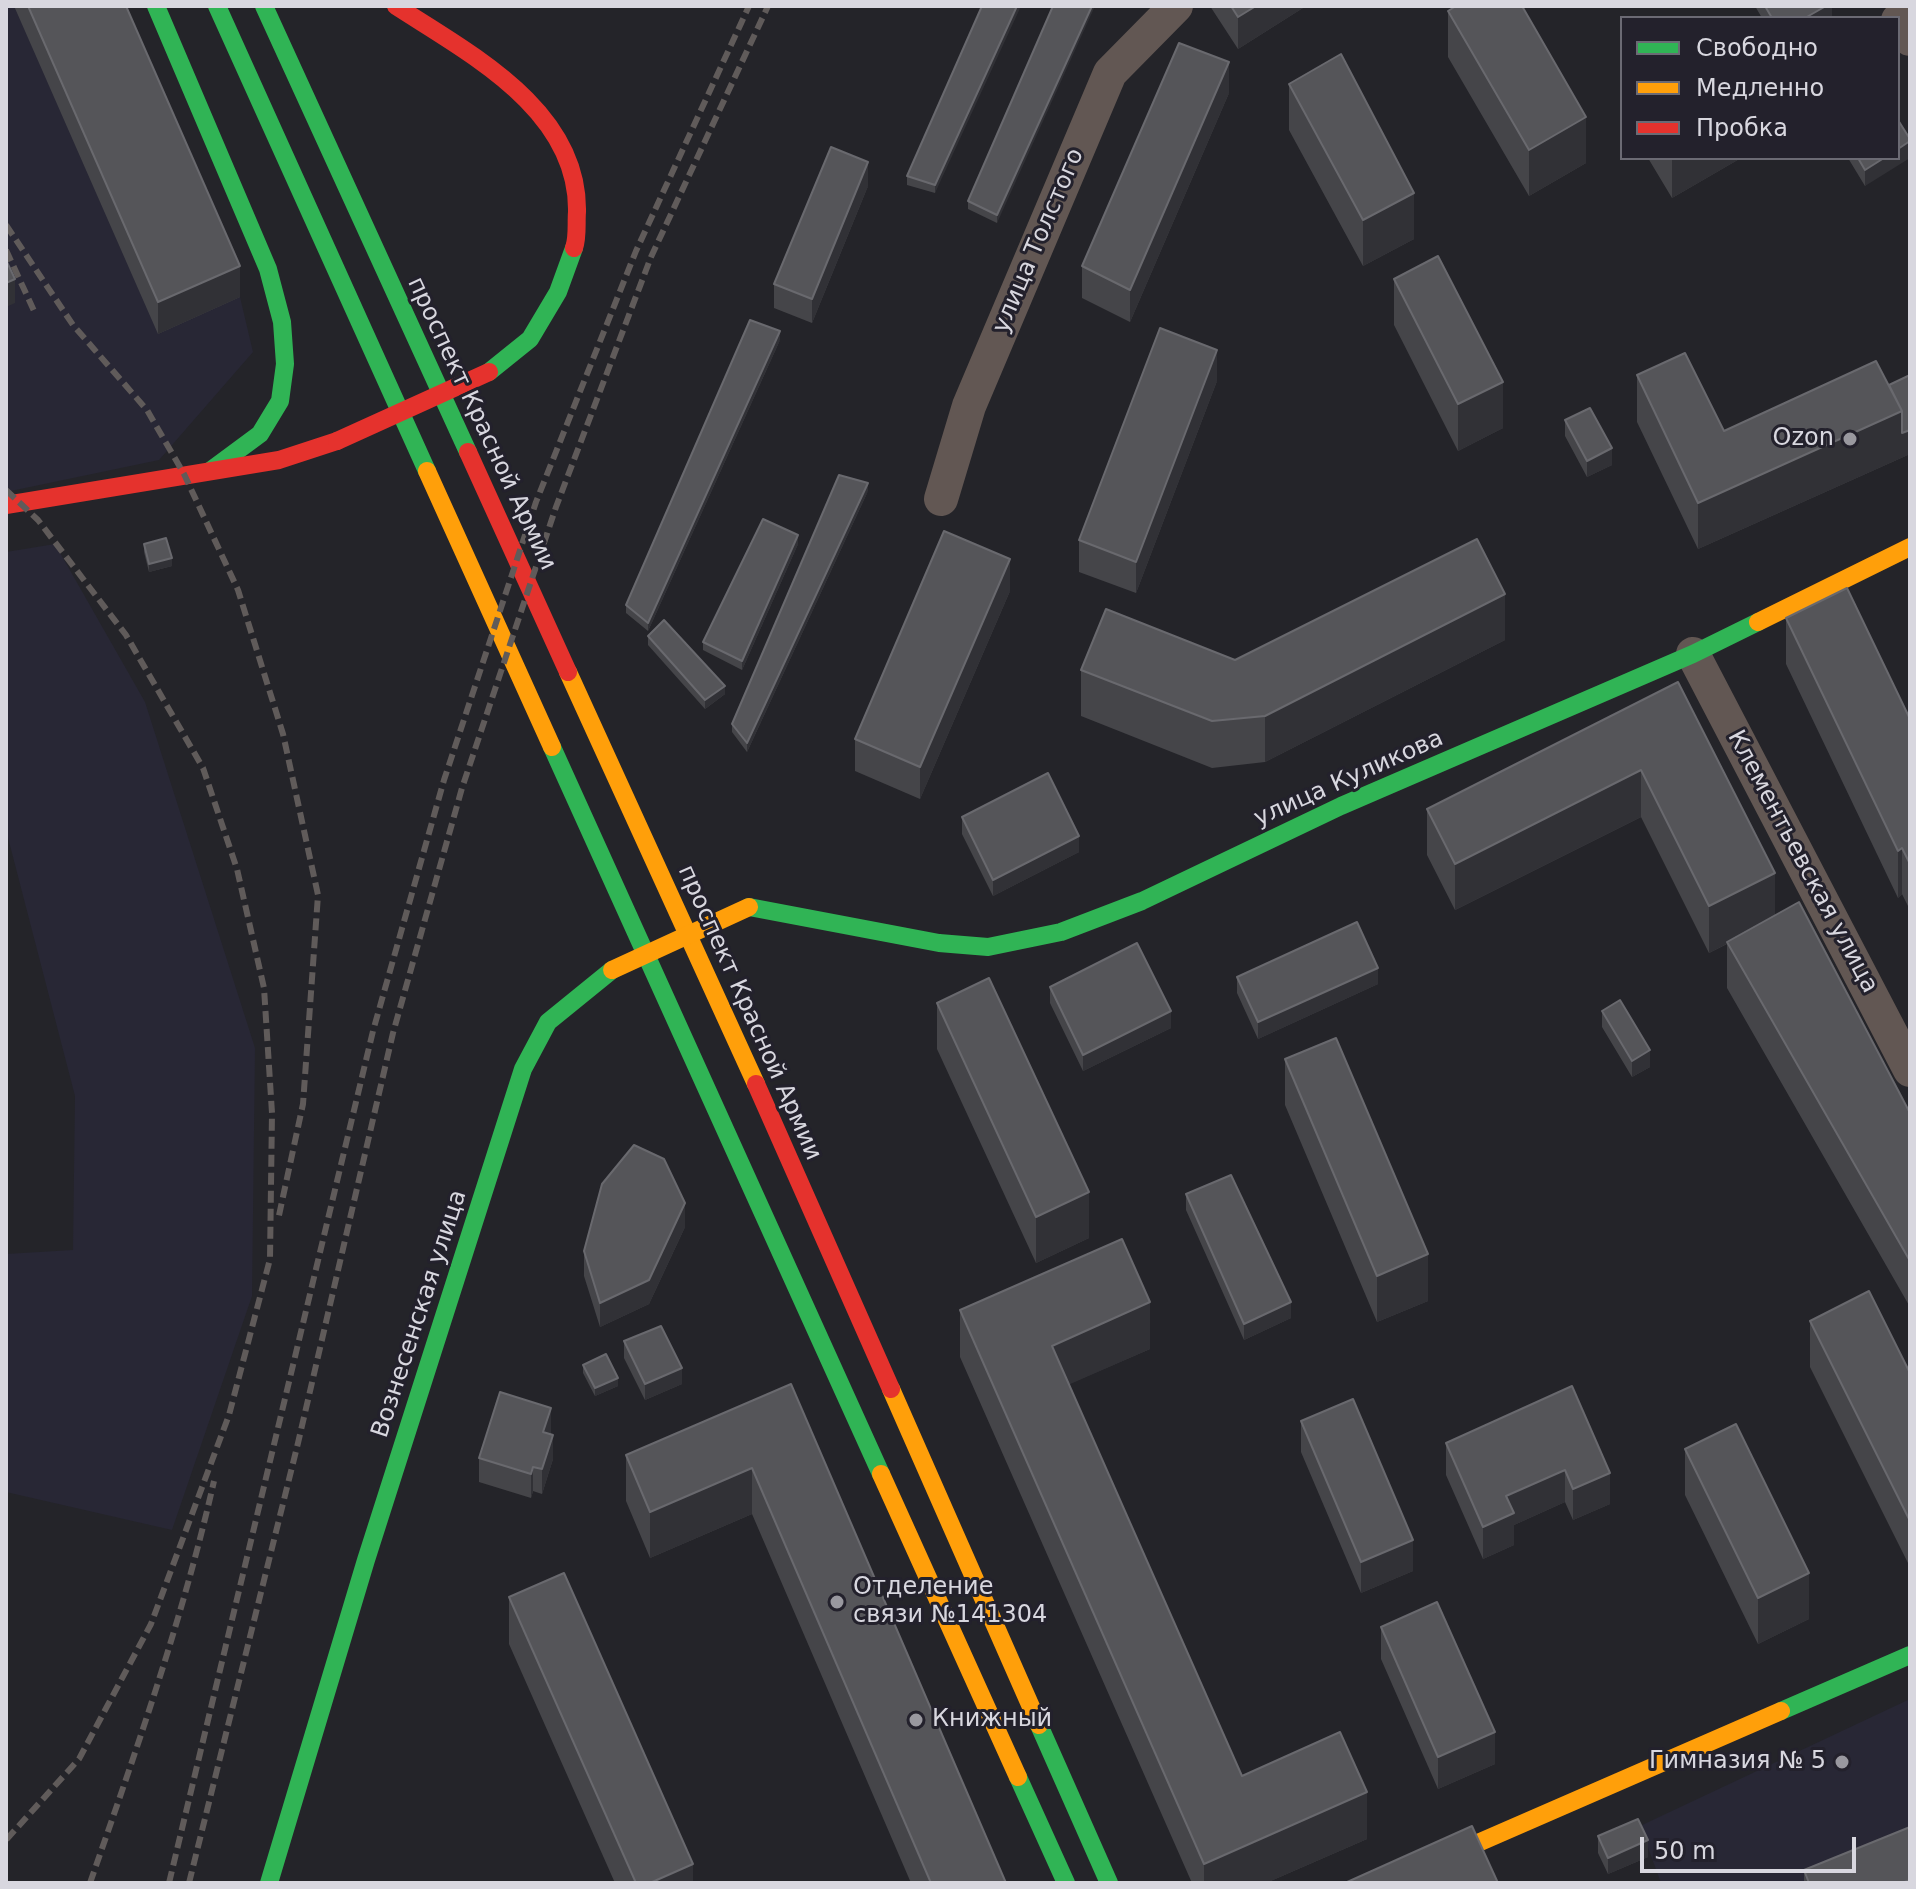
<!DOCTYPE html>
<html>
<head>
<meta charset="utf-8">
<style>
  body { margin:0 }
  #map { position:relative; width:1916px; height:1889px; overflow:hidden; background:#242429; font-family:"DejaVu Sans",sans-serif }
  canvas { display:block }
  .frame { position:absolute; inset:0; border:8px solid #d8d7df; pointer-events:none }
  .legend { position:absolute; left:1620px; top:16px; width:280px; height:144px; box-sizing:border-box; background:#23212c; border:2px solid #6b6a74; margin:0; padding:10px 14px; list-style:none; font-size:24px; color:#d8d7df }
  .legend li { display:flex; align-items:center; gap:16px; height:40px }
  .legend b { width:40px; border:2px solid #6b6a74 }
  .scale { position:absolute; left:1640px; top:1837px; width:216px; height:36px; box-sizing:border-box; border:4px solid #d8d7df; border-top:0; padding-left:10px; font-size:24px; line-height:28px; white-space:nowrap; color:#d8d7df; -webkit-text-stroke:6px #23212c; paint-order:stroke }
</style>
</head>
<body>
<div id="map">
<canvas width="1916" height="1889"></canvas>
<div class="frame"></div>
<ul class="legend">
<li><b style="height:10px;background:#30b455"></b>Свободно</li>
<li><b style="height:10px;background:#ff9f0a"></b>Медленно</li>
<li><b style="height:10px;background:#e5322d"></b>Пробка</li>
</ul>
<div class="scale">50 m</div>
</div>
<script>
const ctx = document.querySelector('canvas').getContext('2d');
ctx.lineJoin = 'round';
function fillPath(path, color) { ctx.fillStyle = color; ctx.fill(path, 'evenodd'); }
function strokePath(path, color, width, dash) { ctx.strokeStyle = color; ctx.lineWidth = width; ctx.lineCap = dash ? 'butt' : 'round'; ctx.setLineDash(dash || []); ctx.stroke(path); }
function drawText(font, color, halo, rows, align = 'center') {
  ctx.font = font + ' "DejaVu Sans",sans-serif'; ctx.lineWidth = 6; ctx.setLineDash([]); ctx.textBaseline = 'middle'; ctx.strokeStyle = halo; ctx.fillStyle = color; for (const [text, x, y, turn = 0] of rows) {
    ctx.save(); ctx.translate(x, y); ctx.rotate((+turn || 0) * Math.PI / 180); ctx.textAlign = isNaN(turn) ? turn : align; if (halo) ctx.strokeText(text, 0, 0); ctx.fillText(text, 0, 0); ctx.restore();
  }
}
const built = new Path2D(`
  M6,6H112L240,297L253,352L159,460L6,492Z
  M55,544L145,702L255,1048L252,1296L172,1530L6,1492V1254L73,1250L75,1096L6,830V552Z
  M1910,1699V1883H1661L1640,1826Z`);
const street = new Path2D(`
  M1898,20L1910,39
  M941,499L969,406L1110,73L1176,6
  M1693,654L1910,1070`);
const fast = new Path2D(`
  M156,6L268,269L282,322L285,364L280,401L260,434L210,471
  M217,6L427,471
  M264,6L468,452
  M489,372L530,339L558,292L574,248
  M552,747L881,1474
  M749,907L939,943L988,947L1061,932L1142,901L1341,806L1693,654L1758,622
  M1781,1711L1910,1655
  M1039,1725L1109,1883
  M1018,1777L1066,1883
  M269,1883L366,1560L523,1069L548,1022L612,970`);
const slow = new Path2D(`
  M427,471L552,747
  M1758,622L1910,547
  M568,672L756,1084
  M891,1389L1039,1725
  M881,1474L1018,1777
  M1386,1883L1781,1711`);
const jam = new Path2D(`
  M396,6C470,54 579,110 577,212C576,223 578,237 574,248
  M468,452L568,672
  M6,505L279,460L337,441
  M756,1084L891,1389`);
const rail = new Path2D(`
  M6,225L73,325L147,410L184,474L238,590L283,734L318,895L303,1104L278,1220
  M6,250L35,313
  M6,490L38,520L126,635L203,768L237,869L264,988L272,1113L270,1259L229,1415L151,1624L79,1759L6,1840
  M90,1883C136,1751 183,1618 214,1481
  M169,1883L373,1031L444,780L536,502L636,251L749,6
  M189,1883L298,1443L393,1033L462,788L556,507L651,257L768,6`);
const slowBridge = new Path2D(`
  M612,970L749,907`);
const jamBridge = new Path2D(`
  M337,441L489,372`);
const wall = new Path2D(`
  M14,6H126L240,297L158,334Z
  M982,6L935,193L907,185V176Z
  M1053,6L997,223L968,209V201Z
  M1210,6H1306L1238,49Z
  M1755,6H1832V18H1762Z
  M1448,11L1586,163L1529,196L1448,57Z
  M1289,84L1414,239L1363,266L1289,130Z
  M1229,93L1130,322L1082,298V266Z
  M1648,158H1741L1672,198Z
  M1848,158H1898L1865,186Z
  M868,186L812,323L774,308V284Z
  M1394,279L1503,428L1458,451L1394,325Z
  M780,340L648,631L626,613V605Z
  M1637,375L1724,431L1889,385L1910,375V454L1698,549L1637,422Z
  M1217,381L1136,593L1079,572V540Z
  M1565,420L1612,465L1587,477L1565,436Z
  M868,491L747,752L732,732V724Z
  M144,544L172,566L149,572L144,552Z
  M798,544L742,670L703,650V642Z
  M1010,591L920,799L855,771V739Z
  M1786,618L1910,719V910L1902,894L1898,898L1786,664Z
  M648,636L725,694L705,709L648,645Z
  M1505,640L1265,762L1212,768L1081,716V670L1235,660Z
  M1678,682L1775,915L1910,1113V1307L1727,988V944L1709,953L1641,817L1455,910L1427,855V809Z
  M962,817L1079,852L993,896L962,834Z
  M1237,977L1378,984L1258,1039L1237,993Z
  M1050,987L1171,1028L1083,1071L1050,1003Z
  M937,1003L1089,1238L1036,1263L937,1049Z
  M1602,1011L1650,1067L1632,1077L1602,1027Z
  M1285,1059L1428,1301L1377,1322L1285,1105Z
  M1186,1194L1291,1318L1244,1340L1186,1210Z
  M685,1227L649,1304L600,1327L584,1276V1251Z
  M960,1310L1150,1349L1069,1384L1242,1776L1367,1839L1266,1883H1192L960,1357Z
  M1810,1321L1910,1373V1567L1810,1367Z
  M624,1341L682,1384L645,1400L624,1358Z
  M583,1365L618,1386L595,1396L583,1373Z
  M791,1384L1006,1883H911L752,1514L650,1558L626,1501V1455Z
  M1572,1386L1610,1504L1573,1520L1565,1502L1514,1525V1545L1483,1559L1446,1475V1443Z
  M1301,1421L1413,1571L1361,1593L1301,1452Z
  M551,1432L553,1459L542,1494L533,1491L531,1498L479,1482V1458Z
  M1685,1449L1809,1619L1758,1644L1685,1495Z
  M509,1597L693,1883H615L509,1644Z
  M1381,1627L1495,1764L1438,1789L1381,1659Z
  M1598,1836L1648,1857L1608,1874L1598,1853Z
  M1804,1870L1910,1883H1804Z`);
const shadedWall = new Path2D(`
  M1017,6H1021L935,193V185Z
  M1092,6H1095L997,223V215Z
  M1256,6H1306L1238,49V17Z
  M1826,6H1832V18H1805Z
  M1229,62V93L1130,322V290Z
  M1586,117V163L1529,196V150Z
  M1910,141V158L1865,186V170L1884,158H1898V149Z
  M1672,158H1741L1672,198Z
  M868,162V186L812,323V299Z
  M1414,193V239L1363,266V220Z
  M240,266V297L158,334V302Z
  M15,279V303L6,307V283Z
  M780,331V340L648,631V623Z
  M1217,350V381L1136,593V562Z
  M1503,382V428L1458,451V404Z
  M1902,411L1910,430V454L1698,549V503Z
  M1612,448V465L1587,477V461Z
  M868,483V491L747,752V743Z
  M798,535V544L742,670V661Z
  M172,558V566L149,572V564Z
  M1010,559V591L920,799V767Z
  M1505,594V640L1265,762V716Z
  M725,686V694L705,709V700Z
  M1641,770V817L1455,910V864Z
  M1079,836V852L993,896V880Z
  M1902,848V894L1898,898V851Z
  M1775,873V919L1709,953V906Z
  M1378,968V984L1258,1039V1022Z
  M1171,1011V1028L1083,1071V1055Z
  M1650,1050V1067L1632,1077V1061Z
  M1089,1192V1238L1036,1263V1217Z
  M685,1203V1227L649,1304L600,1327V1303Z
  M1428,1254V1301L1377,1322V1276Z
  M1150,1302V1349L1052,1392V1346Z
  M1291,1302V1318L1244,1340V1324Z
  M682,1368V1384L645,1400V1384Z
  M618,1378V1386L595,1396V1388Z
  M551,1408V1432L543,1456V1432Z
  M553,1435V1459L542,1494V1469Z
  M533,1467V1491L531,1498V1474Z
  M752,1468V1514L650,1558V1512Z
  M1565,1470V1502L1514,1525V1545L1483,1559V1527L1506,1496Z
  M1610,1473V1504L1573,1520V1489Z
  M1413,1540V1571L1361,1593V1562Z
  M1809,1573V1619L1758,1644V1598Z
  M1495,1732V1764L1438,1789V1757Z
  M1367,1792V1839L1266,1883H1204V1864Z
  M1648,1840V1857L1608,1874V1858Z
  M693,1864V1883H650Z`);
const building = new Path2D(`
  M28,6H126L240,266L158,302Z
  M982,6H1017L935,185L907,176Z
  M1053,6H1092L997,215L968,201Z
  M1231,6H1256L1238,17Z
  M1456,6H1522L1586,117L1529,150L1448,11Z
  M1765,6H1826L1805,18H1772Z
  M1179,43L1229,62L1130,290L1082,266Z
  M1341,54L1414,193L1363,220L1289,84Z
  M1898,120L1910,139V141L1898,149Z
  M831,147L868,162L812,299L774,284Z
  M1858,158H1884L1865,170Z
  M1438,256L1503,382L1458,404L1394,279Z
  M6,260L15,279L6,283Z
  M750,320L780,331L648,623L626,605Z
  M1160,328L1217,350L1136,562L1079,540Z
  M1685,353L1724,431L1876,361L1902,411L1698,503L1637,375Z
  M1910,375V430L1902,433V411L1889,385Z
  M1590,408L1612,448L1587,461L1565,420Z
  M839,475L868,483L747,743L732,724Z
  M763,519L798,535L742,661L703,642Z
  M944,531L1010,559L920,767L855,739Z
  M166,538L172,558L149,564L144,544Z
  M1477,539L1505,594L1265,716L1212,721L1081,670L1106,609L1235,660Z
  M1847,588L1910,719V864L1902,848L1898,851L1786,618Z
  M664,620L725,686L705,700L648,636Z
  M1678,682L1775,873L1709,906L1641,770L1455,864L1427,809Z
  M1048,773L1079,836L993,880L962,817Z
  M1799,902L1910,1113V1261L1727,942Z
  M1357,922L1378,968L1258,1022L1237,977Z
  M1137,943L1171,1011L1083,1055L1050,987Z
  M989,978L1089,1192L1036,1217L937,1003Z
  M1620,1000L1650,1050L1632,1061L1602,1011Z
  M1336,1038L1428,1254L1377,1276L1285,1059Z
  M634,1145L664,1159L685,1203L649,1280L600,1303L584,1251L602,1184Z
  M1231,1175L1291,1302L1244,1324L1186,1194Z
  M1122,1239L1150,1302L1052,1346L1242,1776L1340,1732L1367,1792L1204,1864L960,1310Z
  M1869,1291L1910,1373V1521L1810,1321Z
  M661,1326L682,1368L645,1384L624,1341Z
  M606,1354L618,1378L595,1388L583,1365Z
  M791,1384L1006,1883H931L752,1468L650,1512L626,1455Z
  M1572,1386L1610,1473L1573,1489L1565,1470L1506,1496L1514,1513L1483,1527L1446,1443Z
  M500,1392L551,1408L543,1432L553,1435L542,1469L533,1467L531,1474L479,1458Z
  M1353,1399L1413,1540L1361,1562L1301,1421Z
  M1736,1424L1809,1573L1758,1598L1685,1449Z
  M564,1573L693,1864L650,1883H636L509,1597Z
  M1437,1602L1495,1732L1438,1757L1381,1627Z
  M1638,1819L1648,1840L1608,1858L1598,1836Z
  M1472,1826L1498,1883H1345Z
  M1910,1827V1880L1902,1883H1809L1804,1870Z`);
const markers = [
  [1850,439,8,"#99989f"],
  [837,1602,8,"#99989f"],
  [916,1720,8,"#99989f"],
  [1842,1762,8,"#99989f"]
];
const streetNames = [
  ["улица Толстого",1039,241,-67],
  ["проспект Красной Армии",481,424,65],
  ["улица Куликова",1349,779,-24],
  ["Клементьевская улица",1802,862,62],
  ["проспект Красной Армии",749,1013,66],
  ["Вознесенская улица",420,1314,-72]
];
const poiNames = [
  ["Ozon",1834,439],
  ["Отделение",853,1588,"left"],
  ["связи №141304",853,1616,"left"],
  ["Книжный",932,1720,"left"],
  ["Гимназия № 5",1826,1762]
];
fillPath(built, '#282735');
strokePath(street, '#625753', 34);
strokePath(fast, '#30b455', 18);
strokePath(slow, '#ff9f0a', 18);
strokePath(jam, '#e5322d', 18);
strokePath(rail, '#605b5a', 6, [12, 6]);
strokePath(slowBridge, '#ff9f0a', 18);
strokePath(jamBridge, '#e5322d', 18);
fillPath(wall, '#454549');
fillPath(shadedWall, '#313136');
fillPath(building, '#555559');
strokePath(building, '#69696e', 2);
for (const [x, y, r, color] of markers) { const dot = new Path2D(); dot.arc(x, y, r, 0, 2 * Math.PI); ctx.fillStyle = color; ctx.fill(dot); strokePath(dot, '#23212c', 3); }
drawText('24px', '#d8d7df', '#23212c', streetNames);
drawText('24px', '#d8d7df', '#23212c', poiNames, 'right');
</script>
</body>
</html>
